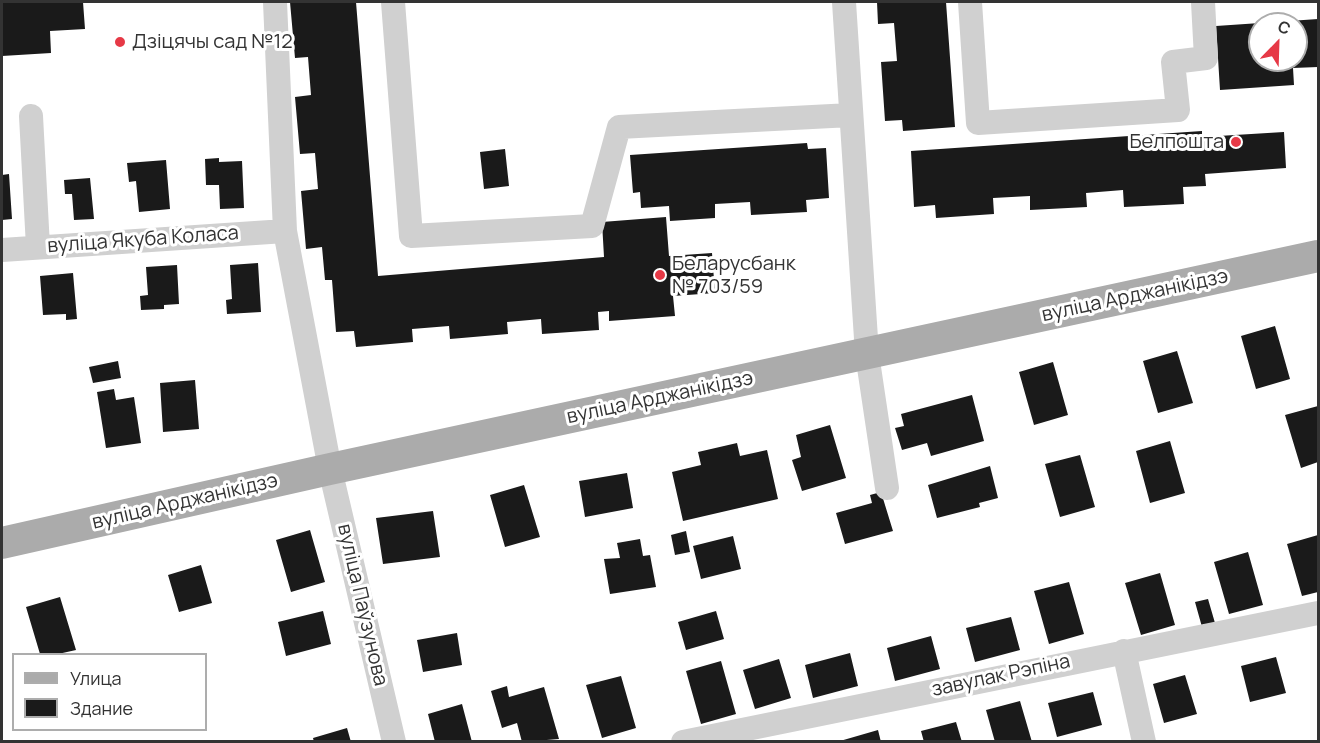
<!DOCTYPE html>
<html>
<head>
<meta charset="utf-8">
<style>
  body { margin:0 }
  #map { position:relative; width:1320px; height:743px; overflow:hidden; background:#fff; font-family:Manrope,sans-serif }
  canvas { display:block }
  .frame { position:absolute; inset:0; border:3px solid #333; pointer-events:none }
  .legend { position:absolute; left:12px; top:653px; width:195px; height:78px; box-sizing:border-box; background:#fff; border:2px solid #adadad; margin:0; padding:8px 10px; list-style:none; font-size:18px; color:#333 }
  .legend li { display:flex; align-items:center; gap:12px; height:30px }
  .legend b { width:30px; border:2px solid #adadad }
  .north { position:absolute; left:1248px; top:12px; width:60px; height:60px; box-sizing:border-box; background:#fff; border:2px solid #adadad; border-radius:50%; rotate:23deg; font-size:16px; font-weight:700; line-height:24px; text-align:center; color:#333 }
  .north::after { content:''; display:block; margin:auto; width:21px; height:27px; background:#e63946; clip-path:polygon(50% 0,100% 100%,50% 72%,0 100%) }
</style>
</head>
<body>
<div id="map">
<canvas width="1320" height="743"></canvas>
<div class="frame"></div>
<ul class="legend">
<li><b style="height:8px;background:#ababab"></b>Улица</li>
<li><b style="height:16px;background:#1a1a1a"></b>Здание</li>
</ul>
<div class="north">С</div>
</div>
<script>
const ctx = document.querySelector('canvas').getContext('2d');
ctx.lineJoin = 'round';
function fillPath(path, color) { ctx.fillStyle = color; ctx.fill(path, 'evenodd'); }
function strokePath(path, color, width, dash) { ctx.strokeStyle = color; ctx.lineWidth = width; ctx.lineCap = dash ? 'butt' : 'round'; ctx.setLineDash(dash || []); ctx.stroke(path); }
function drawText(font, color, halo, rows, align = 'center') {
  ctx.font = font + ' Manrope,sans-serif'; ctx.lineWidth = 6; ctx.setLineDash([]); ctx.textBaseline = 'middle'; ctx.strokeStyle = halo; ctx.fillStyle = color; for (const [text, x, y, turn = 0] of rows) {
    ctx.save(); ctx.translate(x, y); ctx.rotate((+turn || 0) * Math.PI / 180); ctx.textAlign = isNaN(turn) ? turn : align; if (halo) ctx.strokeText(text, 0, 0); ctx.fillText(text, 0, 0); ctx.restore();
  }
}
const building = new Path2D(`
  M2,2H83L85,29L50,31L51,53L2,56Z
  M290,2H356L378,276L604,257L602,222L666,217L669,256L712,253L715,293L673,296L675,316L609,321V311L598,312L599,330L542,334L541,319L507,322L508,334L450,339L449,326L412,329L413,342L356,347L354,331L336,332L332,280H325L322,247L306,249L301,191L318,189L315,153L300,154L295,97L311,95L308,57L295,58Z
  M877,2H946L955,127L903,131L902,120L885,121L881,62L897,61L894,23L878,24Z
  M1318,19V67L1293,68L1294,85L1220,90L1216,26L1260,23V60H1296V24L1275,22Z
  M1202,131V137L1284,132L1286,168L1205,174L1206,186L1183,187L1184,204L1124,207L1123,190L1086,193L1087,207L1030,210V196L993,198L994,214L936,218L935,205L914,207L911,151Z
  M807,143L808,149L826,148L829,198L806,200L807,212L751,215L750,202L715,204V218L670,221L669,206L641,208L640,192L633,193L630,155Z
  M505,149L509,186L484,189L480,152Z
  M219,158V162L242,161L244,208L220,209L219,185H206L205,159Z
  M166,160L170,209L139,212L136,181L129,182L127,163Z
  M9,174L12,219L2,220V175Z
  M90,178L94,219L74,220L72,194H65L64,180Z
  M258,263L261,312L227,314L226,300L232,299L230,265Z
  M177,265L179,304L164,305V309L141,310L140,296L148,295L146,267Z
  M73,273L77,319L66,320V314L43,315L40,276Z
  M1275,326L1290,379L1256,389L1241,336Z
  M1177,351L1193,403L1158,413L1143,361Z
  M118,361L121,378L93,383L89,367Z
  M1053,362L1068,415L1034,425L1019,372Z
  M195,380L199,429L163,432L160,383Z
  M114,389L116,400L134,397L141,443L106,448L97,392Z
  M972,395L984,441L931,456L927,443L902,450L895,428L904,426L901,414Z
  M1318,406V462L1301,468L1285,415Z
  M830,425L846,478L802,491L792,460L801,457L796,435Z
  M1170,441L1185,493L1150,503L1136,451Z
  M737,443L740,456L767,450L778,499L683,521L672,472L701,465L698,452Z
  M1080,455L1095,507L1060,517L1045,464Z
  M990,466L998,498L979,503L980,507L937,518L928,485Z
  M627,473L633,508L585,517L579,481Z
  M524,485L540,537L505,547L490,495Z
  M881,492L893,531L845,544L836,513L872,503L870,495Z
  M433,511L440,557L383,564L376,518Z
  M310,530L325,582L291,592L276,540Z
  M686,531L690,552L675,555L671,535Z
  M1318,535V592L1302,596L1287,544Z
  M733,536L741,569L701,579L693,546Z
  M640,539L643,556L650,555L656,587L610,594L604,559L620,558L617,543Z
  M1248,552L1263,605L1229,614L1214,562Z
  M201,565L212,603L179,612L168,575Z
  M1160,573L1175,625L1141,635L1125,583Z
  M1069,582L1084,634L1049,644L1034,591Z
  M60,597L76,650L58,654H40L26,607Z
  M1208,599L1215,623L1202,627L1195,602Z
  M323,611L331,644L286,656L278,622Z
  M716,611L724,639L686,650L678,622Z
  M1011,617L1020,650L975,662L966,628Z
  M457,633L462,665L423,672L417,640Z
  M931,636L940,669L895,681L887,648Z
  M850,653L858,686L813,698L805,665Z
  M1276,657L1286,693L1250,702L1241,666Z
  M779,659L791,698L755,709L743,670Z
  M721,661L736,714L701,724L686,671Z
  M1185,675L1197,714L1164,723L1153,684Z
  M621,676L636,728L602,738L586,685Z
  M507,686L509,697L544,687L559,739L522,742L517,723L502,728L491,691Z
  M1093,692L1102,725L1057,737L1048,703Z
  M1020,701L1032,742H995L986,710Z
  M462,704L472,742H435L428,714Z
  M956,722L962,742H924L921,731Z
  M347,728L351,742H314L313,738Z
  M878,730L881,742H840V741Z`);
const minor = new Path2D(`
  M275,2L285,231L330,469L394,742
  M393,2L411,236L592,226L619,127L851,115
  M844,2L867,354L887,488
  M970,2L978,123L1178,110L1173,62L1206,58L1203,2
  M31,116L38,247
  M2,250L285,231
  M1124,651L1144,742
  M683,742L1318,613`);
const major = new Path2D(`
  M2,543L330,469L1318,256`);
const markers = [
  [120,42,6,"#e63946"],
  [1236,142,6,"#e63946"],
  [660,275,6,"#e63946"]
];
const poiNames = [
  ["Дзіцячы сад №12",132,42],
  ["Белпошта",1224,142,"right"],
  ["Беларусбанк",672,264],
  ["№ 703/59",672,287]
];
const streetNames = [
  ["вуліца Якуба Коласа",143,240,-4],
  ["вуліца Арджанікідзэ",1135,296,-12],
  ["вуліца Арджанікідзэ",660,398,-12],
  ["вуліца Арджанікідзэ",185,502,-13],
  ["вуліца Паўзунова",362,605,77],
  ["завулак Рэпіна",1001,676,-12]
];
fillPath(building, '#1a1a1a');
strokePath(minor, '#d0d0d0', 24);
strokePath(major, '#ababab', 32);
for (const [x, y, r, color] of markers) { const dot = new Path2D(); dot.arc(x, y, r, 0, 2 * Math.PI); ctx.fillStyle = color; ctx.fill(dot); strokePath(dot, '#fff', 2); }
drawText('20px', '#333', '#fff', poiNames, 'left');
drawText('20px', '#333', '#fff', streetNames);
</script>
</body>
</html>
